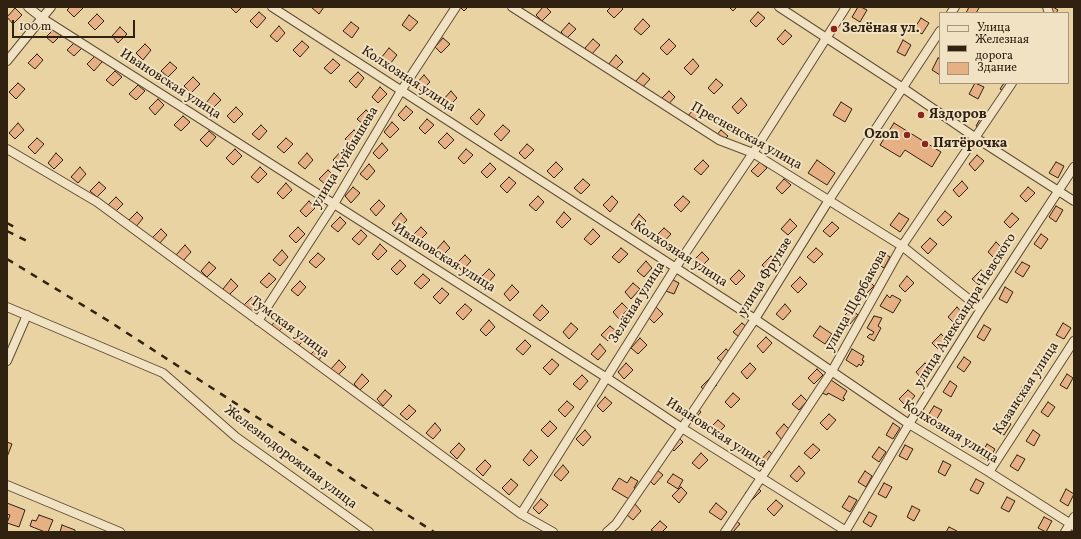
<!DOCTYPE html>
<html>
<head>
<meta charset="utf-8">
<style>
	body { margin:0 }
	#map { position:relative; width:1081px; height:539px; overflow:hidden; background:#ead3a2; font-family:Vollkorn,serif }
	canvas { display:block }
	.frame { position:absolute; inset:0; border:8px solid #312111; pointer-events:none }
	.legend { position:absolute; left:939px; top:12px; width:130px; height:72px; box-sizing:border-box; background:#f1e2c3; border:1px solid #a4957c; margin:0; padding:5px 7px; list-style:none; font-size:12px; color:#312111 }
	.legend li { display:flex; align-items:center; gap:8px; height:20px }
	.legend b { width:20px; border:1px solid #a4957c }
	.scale { position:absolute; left:12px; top:20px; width:123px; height:18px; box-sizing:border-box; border:2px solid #312111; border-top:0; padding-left:5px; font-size:12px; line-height:14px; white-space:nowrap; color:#312111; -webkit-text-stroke:3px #f1e2c3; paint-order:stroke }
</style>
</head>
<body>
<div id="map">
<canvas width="1081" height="539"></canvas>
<div class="frame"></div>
<ul class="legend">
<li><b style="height:5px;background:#f1e2c3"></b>Улица</li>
<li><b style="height:5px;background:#312111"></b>Железная дорога</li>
<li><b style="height:11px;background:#e6b084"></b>Здание</li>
</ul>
<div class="scale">100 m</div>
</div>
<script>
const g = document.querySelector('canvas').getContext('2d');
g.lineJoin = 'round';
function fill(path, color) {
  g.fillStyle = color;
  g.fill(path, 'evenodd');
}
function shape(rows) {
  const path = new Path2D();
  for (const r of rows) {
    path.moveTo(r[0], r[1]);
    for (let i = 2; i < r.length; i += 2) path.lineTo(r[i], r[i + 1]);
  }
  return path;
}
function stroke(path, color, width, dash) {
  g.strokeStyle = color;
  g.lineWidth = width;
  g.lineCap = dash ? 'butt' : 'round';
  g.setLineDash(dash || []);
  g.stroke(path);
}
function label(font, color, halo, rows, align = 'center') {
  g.font = font + ' Vollkorn,serif';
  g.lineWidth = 4;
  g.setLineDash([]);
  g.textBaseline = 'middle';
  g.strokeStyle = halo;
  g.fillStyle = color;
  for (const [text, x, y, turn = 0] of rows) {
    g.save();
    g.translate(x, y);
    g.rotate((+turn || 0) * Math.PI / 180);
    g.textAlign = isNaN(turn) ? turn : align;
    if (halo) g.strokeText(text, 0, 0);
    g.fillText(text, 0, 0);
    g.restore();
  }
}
const building = shape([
	[70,7,82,7,83,8,74,17,67,10,70,7],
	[230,7,242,7,236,13,230,7],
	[311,7,324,7,319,14,311,7],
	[460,7,468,7,464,11,460,7],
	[543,7,546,7,551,12,542,21,536,15,543,7],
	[611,7,621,7,623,9,614,18,607,11,611,7],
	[729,7,737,7,733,11,729,7],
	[858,7,861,7,867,10,860,22,852,17,858,7],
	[969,7,979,7,979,8,976,13,966,13,969,7],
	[1051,7,1053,7,1058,10,1056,13,1047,13,1051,7],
	[15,8,22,15,13,24,7,17,15,8],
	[259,12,266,18,257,28,250,21,259,12],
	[758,12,765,18,756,27,750,21,758,12],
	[97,14,104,21,95,30,88,23,97,14],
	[409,15,418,22,410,31,402,25,409,15],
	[921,18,929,23,922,34,914,29,921,18],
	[643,19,650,26,641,35,634,29,643,19],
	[351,22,359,28,352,38,343,31,351,22],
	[569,23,576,29,567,38,561,32,569,23],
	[279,26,285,33,277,42,270,36,279,26],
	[120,27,127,34,118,43,112,36,120,27],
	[55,28,62,34,53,43,46,37,55,28],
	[785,30,792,36,783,45,777,39,785,30],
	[443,38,450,44,441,53,435,47,443,38],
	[593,39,600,45,591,55,585,48,593,39],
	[669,39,676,46,667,55,660,48,669,39],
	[903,40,911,45,905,56,897,52,903,40],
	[76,41,83,47,74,56,67,50,76,41],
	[302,41,309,47,300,57,293,50,302,41],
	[145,44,151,50,143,60,136,53,145,44],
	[389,48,397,55,390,64,381,58,389,48],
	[37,54,43,60,35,69,28,63,37,54],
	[96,55,102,62,94,71,87,64,96,55],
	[616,55,623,62,614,71,608,65,616,55],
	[938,58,940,59,940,75,932,70,938,58],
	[333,59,340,65,331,74,324,68,333,59],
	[693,59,699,66,691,75,684,68,693,59],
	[170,62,177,68,168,77,161,71,170,62],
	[115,71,122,77,113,86,106,80,115,71],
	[358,72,364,78,356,88,349,81,358,72],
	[643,73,650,79,641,89,635,82,643,73],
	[424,75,430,82,421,91,415,85,424,75],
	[193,77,200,84,191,93,184,86,193,77],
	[716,79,723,85,714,94,708,88,716,79],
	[18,83,25,89,16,99,9,92,18,83],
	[975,83,984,87,978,99,969,94,975,83],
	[1004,83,1014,83,1008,93,1000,89,1004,83],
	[138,85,145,91,136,100,129,94,138,85],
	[380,87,387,94,378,103,372,97,380,87],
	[451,91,457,98,448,107,442,101,451,91],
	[669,91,675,97,666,107,660,100,669,91],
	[214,93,221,100,212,109,206,103,214,93],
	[741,98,747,105,738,114,732,107,741,98],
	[158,99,164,105,155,115,149,108,158,99],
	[841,102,852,109,845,122,833,115,841,102],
	[406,106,413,112,404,121,398,115,406,106],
	[236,107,243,114,234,123,227,116,236,107],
	[479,109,485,115,477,125,470,118,479,109],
	[694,109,701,115,692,124,686,118,694,109],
	[366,110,373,116,364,125,357,119,366,110],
	[983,114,991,119,984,131,976,126,983,114],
	[183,116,190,122,181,131,174,125,183,116],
	[427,119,434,125,425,134,419,128,427,119],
	[392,122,399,129,390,138,384,132,392,122],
	[18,123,24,130,15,139,9,133,18,123],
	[894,123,941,152,932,167,905,150,900,157,880,145,894,123],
	[261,125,267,131,259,140,252,134,261,125],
	[503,125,510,131,501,141,494,134,503,125],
	[354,130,361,136,352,145,345,139,354,130],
	[721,130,728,136,719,145,713,139,721,130],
	[209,131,216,137,207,147,200,140,209,131],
	[447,133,454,140,445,149,438,142,447,133],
	[37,138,44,144,35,154,28,147,37,138],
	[286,138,293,144,284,153,277,147,286,138],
	[382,143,388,150,379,159,373,153,382,143],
	[527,144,534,150,525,159,519,153,527,144],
	[235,149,242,156,233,165,226,158,235,149],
	[466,149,473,155,464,164,458,158,466,149],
	[341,151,348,157,339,166,333,160,341,151],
	[56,153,63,160,54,169,48,163,56,153],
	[307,153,313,160,305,169,298,163,307,153],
	[977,155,984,161,975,171,969,164,977,155],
	[703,160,709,166,701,175,694,169,703,160],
	[817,160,835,173,827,185,808,173,817,160],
	[556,162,563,169,554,178,547,171,556,162],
	[760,162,767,168,758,177,751,171,760,162],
	[1056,162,1064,166,1058,178,1049,173,1056,162],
	[490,163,496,169,487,178,481,172,490,163],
	[369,164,375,171,367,180,360,174,369,164],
	[80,167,86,174,78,183,71,177,80,167],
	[260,167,267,174,258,183,251,177,260,167],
	[328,170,334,176,326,185,319,179,328,170],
	[509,177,516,183,507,193,500,186,509,177],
	[583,179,590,185,581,194,574,188,583,179],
	[784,179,791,185,782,194,776,188,784,179],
	[962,181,968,188,959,197,953,190,962,181],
	[99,182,106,188,97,197,90,191,99,182],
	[286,183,292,190,283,199,277,193,286,183],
	[353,187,360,193,351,203,345,196,353,187],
	[1028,187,1035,193,1026,202,1020,196,1028,187],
	[538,196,544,202,536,211,529,205,538,196],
	[612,196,618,202,610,212,603,205,612,196],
	[683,196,690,202,681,212,674,205,683,196],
	[116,197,123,204,114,213,107,206,116,197],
	[379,200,385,206,376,216,370,209,379,200],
	[309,201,315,208,306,217,300,211,309,201],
	[1056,206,1063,210,1056,222,1049,217,1056,206],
	[945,211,952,217,943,226,937,220,945,211],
	[137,212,143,218,135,228,128,221,137,212],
	[564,212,571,219,562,228,556,222,564,212],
	[401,213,407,220,398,229,392,223,401,213],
	[899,213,909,219,900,232,890,225,899,213],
	[1012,213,1019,219,1010,228,1004,222,1012,213],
	[639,214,646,221,637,230,631,224,639,214],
	[340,217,346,223,338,232,331,226,340,217],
	[790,219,797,226,788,235,781,229,790,219],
	[832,222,839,228,830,237,823,231,832,222],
	[298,227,305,234,296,243,289,236,298,227],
	[421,227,427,233,418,242,412,236,421,227],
	[664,228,671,234,662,244,655,237,664,228],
	[161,229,167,235,159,244,152,238,161,229],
	[593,229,600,236,591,245,584,239,593,229],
	[361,230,367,236,359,245,352,239,361,230],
	[1041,234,1048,239,1041,249,1034,244,1041,234],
	[930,238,937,244,928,254,921,247,930,238],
	[444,241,450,248,441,257,435,251,444,241],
	[996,242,1003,249,994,258,988,252,996,242],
	[380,244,387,251,378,260,372,254,380,244],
	[185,245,191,252,183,261,176,255,185,245],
	[621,248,628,254,619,263,612,257,621,248],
	[816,248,823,254,814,263,807,257,816,248],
	[282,250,288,257,280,266,273,260,282,250],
	[702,252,709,259,700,268,693,261,702,252],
	[881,252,890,257,884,268,876,263,881,252],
	[318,253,325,259,316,268,309,262,318,253],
	[465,255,471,261,462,271,456,264,465,255],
	[771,256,777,262,768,271,762,265,771,256],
	[400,260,406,266,397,275,391,269,400,260],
	[646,261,652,268,644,277,637,271,646,261],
	[209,262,216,268,207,277,201,271,209,262],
	[1022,262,1030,266,1023,277,1015,272,1022,262],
	[489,269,495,275,487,284,480,278,489,269],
	[739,270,745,276,736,285,730,279,739,270],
	[981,270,988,276,979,285,972,279,981,270],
	[269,273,276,279,267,288,260,282,269,273],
	[423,274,430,280,421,289,414,283,423,274],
	[907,276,914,283,905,292,899,286,907,276],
	[800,277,807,284,798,293,791,286,800,277],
	[669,278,679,283,674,294,663,290,669,278],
	[231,279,238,286,229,295,223,289,231,279],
	[867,279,874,286,865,295,858,289,867,279],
	[300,281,306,287,298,296,291,290,300,281],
	[633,283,640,289,631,299,625,292,633,283],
	[512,285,519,292,510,301,504,294,512,285],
	[1005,287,1013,292,1007,303,999,299,1005,287],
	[442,288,449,294,440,304,433,297,442,288],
	[887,295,890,298,892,295,901,300,893,313,880,306,887,295],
	[253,296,259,302,251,312,244,305,253,296],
	[622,303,628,309,619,319,613,312,622,303],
	[465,304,472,310,463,320,456,313,465,304],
	[785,304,791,311,783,320,776,314,785,304],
	[542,305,549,312,540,321,533,315,542,305],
	[656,307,663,314,654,323,647,316,656,307],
	[957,307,963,314,954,323,948,317,957,307],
	[851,309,858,315,849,325,842,318,851,309],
	[874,316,882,318,878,326,881,328,874,341,867,337,870,334,872,335,874,332,867,328,874,316],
	[279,317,286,324,277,333,270,327,279,317],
	[489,320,495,327,486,336,480,330,489,320],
	[571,323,578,329,569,339,563,332,571,323],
	[742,323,749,329,740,338,733,332,742,323],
	[1063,323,1071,328,1064,339,1056,335,1063,323],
	[984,325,991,329,984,341,977,337,984,325],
	[610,326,617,332,608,341,601,335,610,326],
	[820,326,832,334,825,344,813,336,820,326],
	[300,330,307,337,298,346,291,340,300,330],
	[941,334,947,340,938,349,932,343,941,334],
	[766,337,772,343,763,353,757,346,766,337],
	[640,338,647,345,638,354,631,348,640,338],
	[525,340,531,346,523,355,516,349,525,340],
	[600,344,606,351,598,360,591,354,600,344],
	[320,345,326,351,318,361,311,354,320,345],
	[726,349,733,355,724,364,717,358,726,349],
	[852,349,864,356,862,360,864,361,861,366,859,364,857,367,846,360,852,349],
	[964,357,971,362,964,372,957,367,964,357],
	[1042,357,1048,361,1042,372,1035,368,1042,357],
	[552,359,559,365,550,375,543,368,552,359],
	[339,360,346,367,337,376,330,370,339,360],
	[626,363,633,370,624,379,618,372,626,363],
	[750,363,756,369,747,379,741,372,750,363],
	[925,363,931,369,922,379,916,372,925,363],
	[817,369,823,375,814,384,808,378,817,369],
	[362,374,369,381,360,390,354,384,362,374],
	[1067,374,1073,378,1067,389,1060,385,1067,374],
	[582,375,588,381,580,390,573,384,582,375],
	[710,378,717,385,708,394,701,387,710,378],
	[831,380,847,391,843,398,845,399,843,401,828,393,827,395,822,393,831,380],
	[950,381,957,386,951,397,943,392,950,381],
	[1022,387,1030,392,1023,403,1015,398,1022,387],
	[385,390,392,396,383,406,377,399,385,390],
	[908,390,915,396,906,406,899,399,908,390],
	[733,393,740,399,731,408,725,402,733,393],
	[801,395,807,401,799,410,792,404,801,395],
	[605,397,612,403,603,412,597,406,605,397],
	[567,401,574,407,565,417,558,410,567,401],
	[1048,402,1055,407,1048,417,1041,412,1048,402],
	[409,405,416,411,407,420,400,414,409,405],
	[695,405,701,412,693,421,686,415,695,405],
	[934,406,942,410,935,422,927,417,934,406],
	[829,414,836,420,827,430,820,423,829,414],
	[718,420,725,426,716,435,709,429,718,420],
	[1003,420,1011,424,1004,435,996,431,1003,420],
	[550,421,557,428,548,437,541,430,550,421],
	[435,423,441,430,433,439,426,433,435,423],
	[893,423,900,428,893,439,886,435,893,423],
	[784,424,791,431,782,440,776,433,784,424],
	[585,430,591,437,583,446,576,439,585,430],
	[1033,430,1040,435,1034,446,1026,441,1033,430],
	[676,435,683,442,674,451,668,444,676,435],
	[7,442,12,444,7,457,7,442],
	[459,443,465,449,457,459,450,452,459,443],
	[813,444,820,450,811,459,804,453,813,444],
	[987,444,995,449,988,461,980,456,987,444],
	[905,445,913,449,907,460,899,456,905,445],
	[879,447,886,452,879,462,872,457,879,447],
	[531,450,538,457,529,466,523,460,531,450],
	[769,451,776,458,767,467,760,461,769,451],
	[701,453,708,460,699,469,692,463,701,453],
	[1017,455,1025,459,1018,471,1010,466,1017,455],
	[485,460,491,466,483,476,476,469,485,460],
	[943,461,951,465,945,476,938,472,943,461],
	[563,465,569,472,561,481,554,475,563,465],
	[799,466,805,473,797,482,790,476,799,466],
	[656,469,663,475,654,485,647,478,656,469],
	[865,471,872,476,866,487,858,482,865,471],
	[673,474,683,480,678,489,667,482,673,474],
	[631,477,638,481,634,488,636,489,629,499,612,489,619,478,627,483,631,477],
	[511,479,518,485,509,495,502,488,511,479],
	[976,479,984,483,978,494,970,490,976,479],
	[884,483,892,487,886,498,878,494,884,483],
	[754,484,761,491,752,500,745,493,754,484],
	[681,487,687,493,679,503,672,496,681,487],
	[1066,489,1074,494,1068,506,1060,501,1066,489],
	[849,496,857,500,850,512,842,507,849,496],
	[1007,497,1015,501,1009,512,1001,508,1007,497],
	[541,499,548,505,539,514,533,508,541,499],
	[776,500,783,506,774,516,767,509,776,500],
	[7,503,25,510,19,527,7,523,10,515,7,514,7,503],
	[716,503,727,512,721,520,709,512,716,503],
	[635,504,641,511,633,520,626,514,635,504],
	[912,506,920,510,914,521,907,517,912,506],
	[869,512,877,516,871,527,863,522,869,512],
	[39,515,53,520,48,532,45,532,30,526,32,520,36,521,39,515],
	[1044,517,1052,521,1046,532,1038,528,1044,517],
	[733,518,740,524,733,532,730,532,725,527,733,518],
	[660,521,667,527,662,532,654,532,651,530,660,521],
	[62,525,75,530,75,532,60,532,62,525],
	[949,527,957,531,956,532,946,532,949,527]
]);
fill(building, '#e6b084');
stroke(building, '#312111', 1);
const minor = shape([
	[28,7,42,18,607,378,682,428,846,531],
	[272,7,755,319,909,424,989,472,1074,526],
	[512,7,719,140,753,153,902,246,981,309],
	[779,7,903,88,976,138,1074,201],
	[1047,7,1049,13],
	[951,13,955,7],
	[7,61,51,7],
	[7,149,97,202,521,514,553,532],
	[7,307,163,373,236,437,369,532],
	[258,321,334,204,401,91,456,7],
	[7,361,27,315],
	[989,472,1074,341],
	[7,485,120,532],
	[521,514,676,267,753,153,846,7],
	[607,532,616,524,682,428,755,319,829,200,940,31],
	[725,532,832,371,902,246,1012,83],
	[845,532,909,424,981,309,1074,167],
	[1065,532,1074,517]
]);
stroke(minor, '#5f4e35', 10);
stroke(minor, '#f1e2c3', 8);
stroke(shape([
	[7,223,18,229],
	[7,231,27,241],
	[7,259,107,320,434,532]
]), '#312111', 2.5, [7, 7]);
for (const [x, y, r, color] of [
	[834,29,4,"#8f2418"],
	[921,115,4,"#8f2418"],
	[907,135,4,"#8f2418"],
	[925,144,4,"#8f2418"]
]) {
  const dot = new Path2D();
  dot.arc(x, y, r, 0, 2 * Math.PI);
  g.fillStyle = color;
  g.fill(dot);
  stroke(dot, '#f1e2c3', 1.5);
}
label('bold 14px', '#312111', '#f1e2c3', [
	["Зелёная ул.",842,29],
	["Яздоров",929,115],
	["Ozon",899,135,"right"],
	["Пятёрочка",933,144]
], 'left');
label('14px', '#312111', '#f1e2c3', [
	["Колхозная улица",408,80,33],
	["Ивановская улица",170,85,33],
	["Пресненская улица",746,137,29],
	["улица Куйбышева",346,158,-59],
	["Колхозная улица",680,255,33],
	["Ивановская улица",444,259,32],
	["улица Фрунзе",766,277,-58],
	["улица Щербакова",857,301,-61],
	["Зелёная улица",638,303,-58],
	["улица Александра Невского",966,311,-58],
	["Тумская улица",289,328,36],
	["Казанская улица",1027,389,-57],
	["Колхозная улица",950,433,31],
	["Ивановская улица",716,434,33],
	["Железнодорожная улица",290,458,37]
]);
</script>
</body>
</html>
